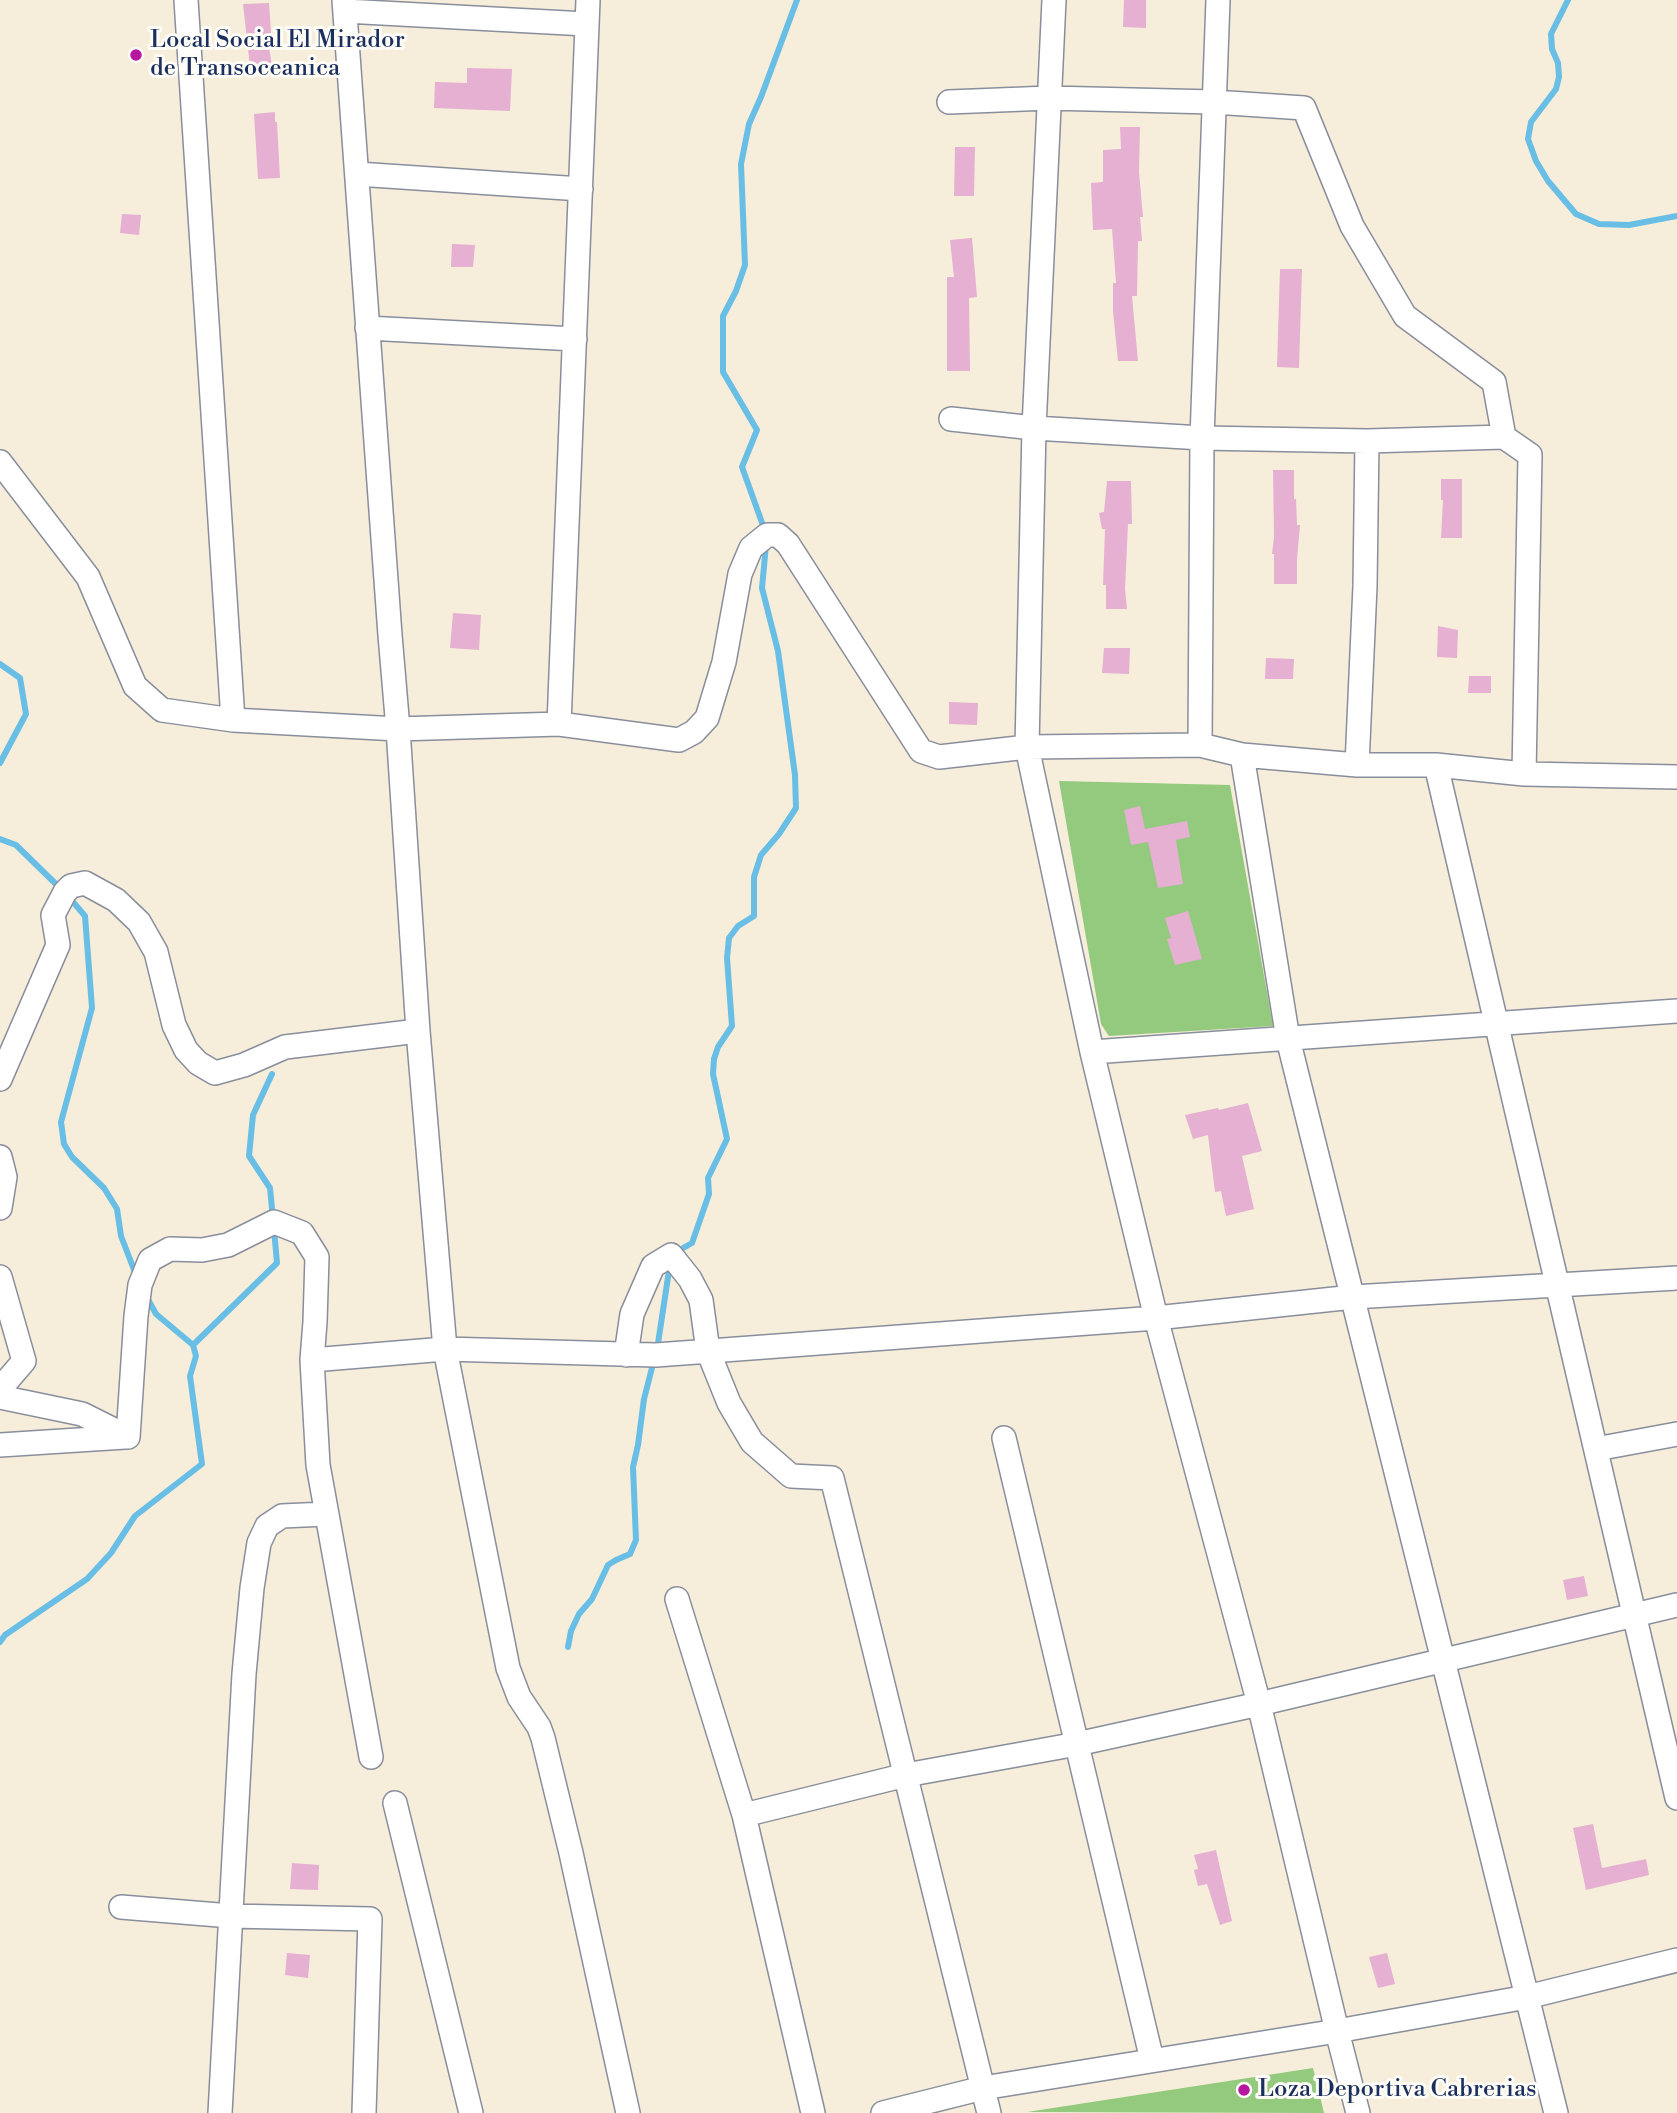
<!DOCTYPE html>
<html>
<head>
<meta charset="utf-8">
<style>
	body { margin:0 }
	canvas { display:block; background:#f6edda }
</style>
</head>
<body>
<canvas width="1677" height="2113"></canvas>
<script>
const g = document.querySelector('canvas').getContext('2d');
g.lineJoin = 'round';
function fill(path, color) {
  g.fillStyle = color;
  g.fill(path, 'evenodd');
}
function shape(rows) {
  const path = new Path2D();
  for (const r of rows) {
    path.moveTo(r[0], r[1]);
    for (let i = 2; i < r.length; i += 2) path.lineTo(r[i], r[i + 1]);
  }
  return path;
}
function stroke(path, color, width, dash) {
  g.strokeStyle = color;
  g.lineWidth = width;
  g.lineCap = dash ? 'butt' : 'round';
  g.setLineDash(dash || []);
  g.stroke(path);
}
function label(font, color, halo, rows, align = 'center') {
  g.font = font + ' "Libre Bodoni",serif';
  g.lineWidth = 6;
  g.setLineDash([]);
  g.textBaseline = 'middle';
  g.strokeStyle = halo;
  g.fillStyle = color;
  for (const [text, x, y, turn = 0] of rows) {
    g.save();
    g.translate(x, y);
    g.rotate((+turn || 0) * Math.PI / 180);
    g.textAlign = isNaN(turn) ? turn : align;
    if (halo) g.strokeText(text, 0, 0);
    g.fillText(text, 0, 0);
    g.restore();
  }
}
fill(shape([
	[1059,781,1230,785,1273,1026,1109,1036,1101,1024],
	[1313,2068,1324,2113,1027,2112]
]), '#93ca7d');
stroke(shape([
	[1568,0,1551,34,1552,49,1558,63,1559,77,1556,89,1531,122,1528,139,1536,161,1548,181,1576,214,1599,224,1629,225,1677,216],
	[765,531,742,467,757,430,723,372,723,316,736,291,745,265,741,164,749,124,761,97,797,0],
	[0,664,20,678,26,714,0,763],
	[0,839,16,845,60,888],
	[68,896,85,916,92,1008,61,1122,64,1144,72,1157,104,1188,117,1209,121,1236,136,1275],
	[272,1074,253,1115,249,1156,270,1188,273,1219],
	[676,1252,692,1243,709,1194,708,1178,727,1139,713,1074,714,1059,718,1047,732,1026,727,958,729,938,738,926,754,916,754,877,761,855,779,834,796,808,795,775,778,651,762,588,766,545],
	[193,1345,277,1263,274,1229],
	[657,1350,670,1264],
	[0,1642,5,1635,87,1579,111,1553,135,1516,202,1464,190,1376,196,1356,193,1345,156,1314,145,1294],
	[568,1647,571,1631,579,1614,592,1599,608,1565,616,1560,630,1554,636,1540,633,1467,638,1445,644,1399,654,1360]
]), '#68bee5', 6);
fill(shape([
	[1124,0,1146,0,1146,28,1123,27],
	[269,3,272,47,269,47,273,72,251,75,243,4],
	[467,68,512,69,510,111,434,108,435,82,467,83],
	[275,112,275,122,277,122,280,178,258,179,254,114],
	[1120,127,1140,127,1139,172,1143,217,1140,217,1142,241,1138,241,1137,296,1132,296,1138,361,1118,361,1113,311,1113,283,1116,283,1112,229,1093,230,1091,183,1103,182,1103,150,1121,149],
	[955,147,975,147,974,196,954,196],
	[122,214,141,215,139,235,120,233],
	[972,238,977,297,969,298,970,371,947,371,947,277,954,277,950,240],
	[452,244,475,245,473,267,451,267],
	[1280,269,1302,269,1299,368,1277,367],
	[1273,470,1294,470,1294,499,1296,499,1297,525,1300,525,1297,559,1297,584,1274,584,1274,554,1272,554,1274,537],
	[1441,479,1462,479,1462,538,1441,538,1443,500,1441,500],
	[1107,481,1131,481,1132,524,1128,524,1125,589,1127,609,1106,609,1106,585,1103,585,1105,529,1102,529,1099,513,1104,512],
	[453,613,481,615,479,650,450,648],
	[1438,626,1458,630,1457,658,1437,657],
	[1104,648,1130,648,1129,674,1102,673],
	[1266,658,1294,659,1293,679,1265,679],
	[1469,676,1491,676,1491,693,1468,693],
	[949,702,978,703,977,725,949,724],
	[1140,806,1145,829,1187,821,1190,837,1176,840,1183,884,1158,888,1148,842,1131,845,1124,810],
	[1188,911,1202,959,1175,965,1167,939,1171,938,1165,918],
	[1248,1103,1262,1151,1242,1156,1254,1209,1226,1216,1221,1191,1215,1192,1208,1135,1193,1139,1185,1115,1218,1108,1219,1110],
	[1584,1576,1588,1596,1567,1600,1563,1580],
	[1593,1824,1602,1868,1646,1859,1649,1875,1586,1890,1573,1828],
	[1216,1850,1232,1921,1220,1925,1207,1884,1198,1886,1194,1870,1198,1869,1194,1855],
	[292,1863,319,1865,318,1890,290,1889],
	[287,1953,310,1955,308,1978,285,1975],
	[1387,1953,1395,1984,1378,1988,1369,1957]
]), '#e5b0d1');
const minor = shape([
	[186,0,233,720],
	[344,0,390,635,398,729,418,1031,445,1349,508,1668,519,1697,539,1727,543,1738,571,1853,628,2113],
	[1054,0,1034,428,1027,747,1092,1052,1156,1318,1259,1704,1337,2031,1358,2113],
	[345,11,586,24],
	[949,102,1049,98,1214,102,1304,108,1352,226,1405,316,1494,382,1504,437],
	[357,174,581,189],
	[367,328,575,339],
	[951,419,1034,428,1202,438,1367,441,1504,437,1530,455,1524,774],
	[0,462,88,577,135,686,162,710,233,720,398,729,559,724,679,740,694,732,707,718,724,662,740,574,751,548,767,535,778,535,788,544,921,751,939,757,1027,747,1200,745,1242,755,1357,765,1436,765,1524,774,1677,777],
	[559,724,588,0],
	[1200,745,1202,438,1218,0],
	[1242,755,1288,1039,1556,2113],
	[1357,765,1365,586,1367,441],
	[1436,765,1677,1798],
	[1092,1052,1677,1011],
	[0,1079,58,945,53,915,65,892,71,886,85,883,116,900,139,922,156,952,174,1025,186,1050,198,1063,215,1073,244,1065,285,1047,418,1031],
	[0,1157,5,1177,0,1208],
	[0,1277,24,1361,0,1389],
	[626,1355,632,1314,653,1266,671,1255,690,1279,701,1300,708,1351,729,1403,752,1442,791,1476,832,1478,989,2113],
	[312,1360,445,1349,656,1355,1156,1318,1353,1297,1677,1278],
	[0,1397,82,1414,128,1437,136,1316,140,1285,150,1260,170,1249,202,1250,228,1245,274,1222,302,1233,317,1257,315,1322,312,1360,318,1465,371,1757],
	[1004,1438,1152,2060],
	[0,1445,125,1437],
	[1596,1449,1677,1434],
	[677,1599,744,1815,813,2113],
	[395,1803,471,2113],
	[744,1815,906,1775,1077,1744,1259,1704,1677,1605],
	[121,1907,231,1916,370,1919,364,2113],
	[220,2113,244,1674,252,1588,259,1543,267,1526,282,1516,326,1514],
	[883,2113,983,2088,1337,2031,1527,1997,1677,1960]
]);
stroke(minor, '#888e9c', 26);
stroke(minor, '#fff', 23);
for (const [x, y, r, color] of [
	[136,55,7,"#b5179e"],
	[1244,2090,7,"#b5179e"]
]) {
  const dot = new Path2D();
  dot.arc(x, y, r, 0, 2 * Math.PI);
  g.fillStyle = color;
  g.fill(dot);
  stroke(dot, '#fdfcf7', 2.5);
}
label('24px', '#1b2f5e', '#fdfcf7', [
	["Local Social El Mirador",150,41],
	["de Transoceanica",150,69],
	["Loza Deportiva Cabrerias",1258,2090]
], 'left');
</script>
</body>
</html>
